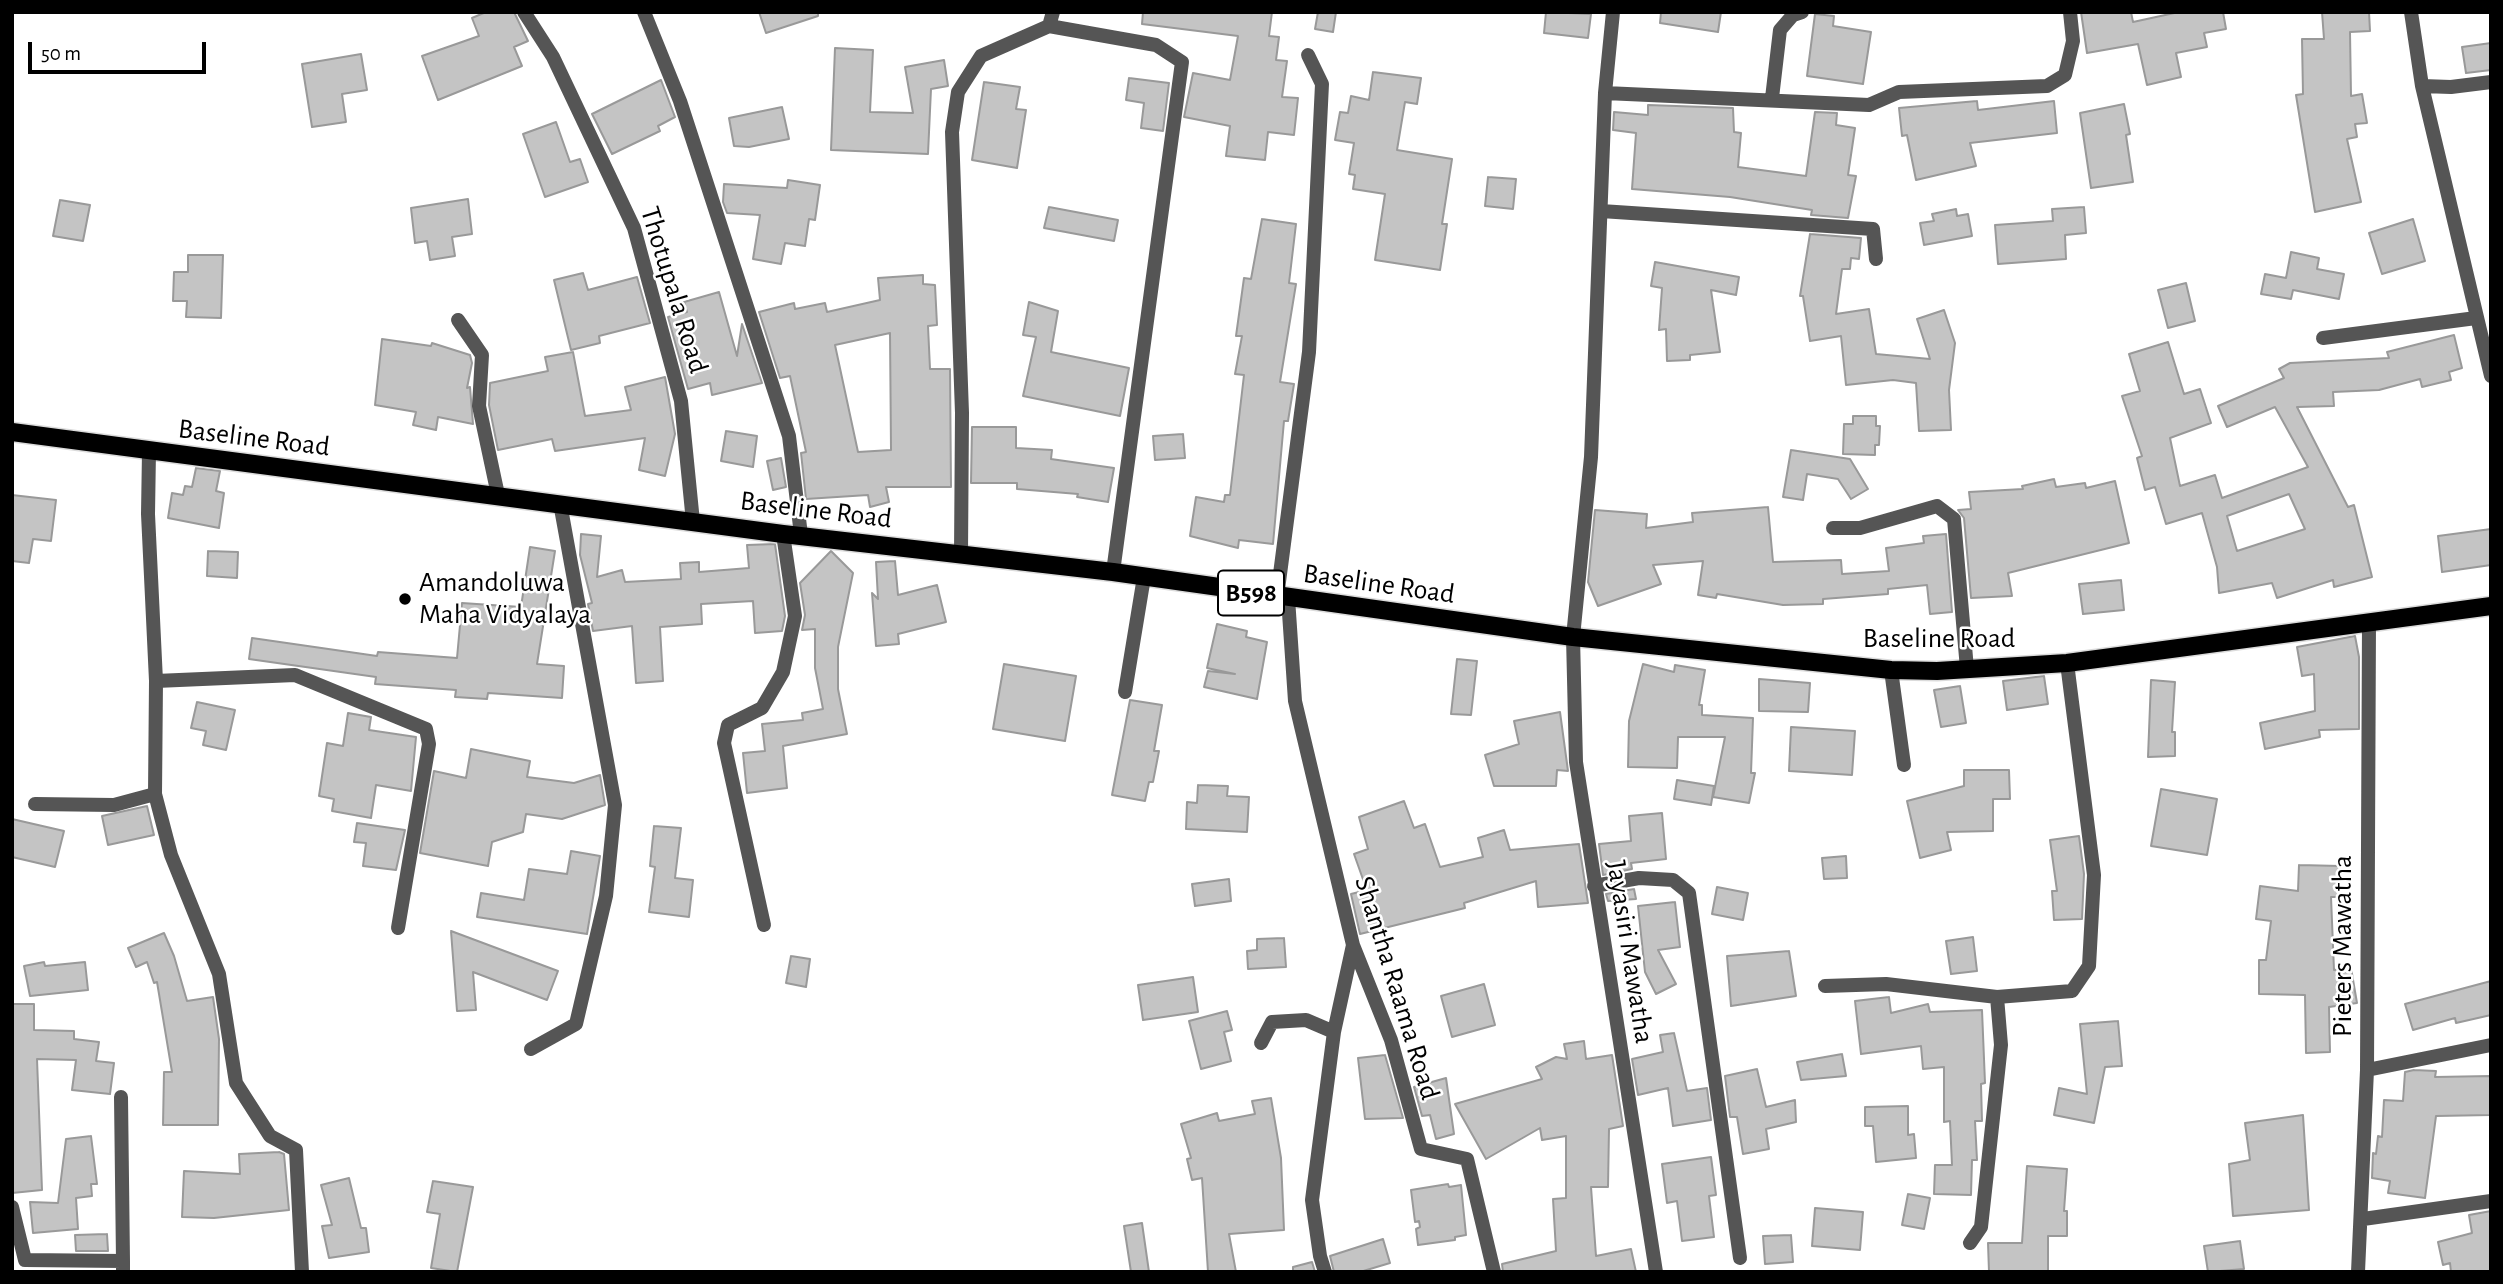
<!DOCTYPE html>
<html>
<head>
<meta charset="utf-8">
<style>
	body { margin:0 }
	#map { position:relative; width:2503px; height:1284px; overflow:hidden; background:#fff; font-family:"Alegreya Sans",sans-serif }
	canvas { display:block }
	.frame { position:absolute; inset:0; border:14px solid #000; pointer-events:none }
	.scale { position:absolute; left:28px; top:42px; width:178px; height:32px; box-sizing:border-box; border:4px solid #000; border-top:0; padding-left:9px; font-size:21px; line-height:24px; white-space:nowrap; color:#000; -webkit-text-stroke:5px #fff; paint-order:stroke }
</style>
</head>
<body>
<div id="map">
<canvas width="2503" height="1284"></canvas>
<div class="frame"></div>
<div class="scale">50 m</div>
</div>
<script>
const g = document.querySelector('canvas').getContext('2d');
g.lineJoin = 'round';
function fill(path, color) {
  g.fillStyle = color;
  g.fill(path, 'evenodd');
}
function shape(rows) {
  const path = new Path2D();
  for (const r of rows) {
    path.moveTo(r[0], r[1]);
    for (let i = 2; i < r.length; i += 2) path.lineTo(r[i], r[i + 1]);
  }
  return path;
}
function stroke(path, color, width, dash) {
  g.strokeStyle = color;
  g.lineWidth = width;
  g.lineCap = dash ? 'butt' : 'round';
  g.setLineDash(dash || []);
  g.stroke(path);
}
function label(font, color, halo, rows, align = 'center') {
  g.font = font + ' "Alegreya Sans",sans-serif';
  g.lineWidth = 5;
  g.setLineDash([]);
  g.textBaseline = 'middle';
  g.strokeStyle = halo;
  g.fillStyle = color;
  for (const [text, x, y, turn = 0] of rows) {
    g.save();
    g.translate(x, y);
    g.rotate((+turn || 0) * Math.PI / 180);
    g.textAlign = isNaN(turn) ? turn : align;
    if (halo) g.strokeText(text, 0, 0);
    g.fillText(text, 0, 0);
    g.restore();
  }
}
const building = shape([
	[486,12,514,12,528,41,514,47,522,66,438,100,422,56,479,36,472,18,486,12],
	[759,12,818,12,818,16,766,33,759,12],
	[1143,12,1272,12,1269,36,1279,37,1276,60,1287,61,1282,97,1298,98,1294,135,1268,132,1265,160,1226,156,1230,126,1184,117,1193,73,1230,80,1238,36,1142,24,1143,12],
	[1318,12,1336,12,1333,32,1315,29,1318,12],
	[1546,12,1591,14,1588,38,1544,33,1546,12],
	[1661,12,1721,12,1718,32,1660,23,1661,12],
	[2081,12,2131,12,2133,22,2179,12,2223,12,2226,29,2204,33,2207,47,2176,53,2181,77,2147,85,2138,44,2087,53,2081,12],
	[2322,12,2369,12,2370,31,2350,32,2351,96,2362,94,2367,123,2355,124,2357,137,2347,139,2361,202,2315,212,2296,95,2303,94,2302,39,2324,39,2322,12],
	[1815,14,1834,16,1833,26,1871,32,1863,84,1807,76,1815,14],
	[2491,43,2491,70,2466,73,2462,47,2491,43],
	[835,48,873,50,870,112,913,113,905,67,944,60,948,86,931,89,928,154,831,150,835,48],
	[361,54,367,90,342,94,346,122,312,127,302,64,361,54],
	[1373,72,1421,78,1417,104,1405,102,1397,150,1452,159,1442,224,1447,224,1440,270,1375,260,1385,194,1353,189,1355,175,1349,174,1354,143,1335,140,1340,112,1348,113,1351,96,1369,100,1373,72],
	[1129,78,1169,83,1163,131,1141,128,1144,103,1126,100,1129,78],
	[661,80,675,117,658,126,660,131,612,154,592,114,661,80],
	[984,82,1020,87,1016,109,1026,110,1017,168,972,160,984,82],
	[1977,101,1978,110,2054,101,2057,133,1970,143,1976,166,1916,180,1907,135,1902,136,1899,108,1977,101],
	[2124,104,2130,134,2126,135,2133,182,2091,188,2080,113,2124,104],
	[1648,105,1733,108,1734,132,1741,133,1738,167,1806,176,1815,112,1837,113,1836,125,1855,128,1848,175,1856,176,1848,218,1811,215,1812,210,1730,197,1632,189,1636,133,1613,130,1614,112,1648,115,1648,105],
	[782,107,789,139,749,147,734,146,729,118,782,107],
	[556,122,570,162,580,159,588,182,545,197,523,134,556,122],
	[1488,177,1516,179,1513,209,1485,206,1488,177],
	[788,180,820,185,815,220,809,219,805,246,785,243,781,264,753,259,760,215,727,213,723,202,724,184,787,188,788,180],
	[468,199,472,234,452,237,455,256,430,260,427,241,415,243,411,208,468,199],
	[60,200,90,205,83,241,53,236,60,200],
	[1049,207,1118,220,1114,241,1044,228,1049,207],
	[2084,207,2086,233,2065,235,2066,259,1998,264,1995,225,2053,221,2052,209,2084,207],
	[1956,209,1957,216,1968,214,1972,236,1924,245,1920,223,1934,221,1932,214,1956,209],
	[1262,219,1296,224,1289,283,1296,284,1280,382,1294,384,1288,421,1284,421,1273,544,1239,540,1238,548,1190,536,1196,497,1224,502,1225,495,1230,495,1244,375,1235,374,1242,336,1236,336,1244,278,1251,279,1262,219],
	[2413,219,2425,261,2382,274,2369,233,2413,219],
	[1810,234,1861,238,1859,259,1851,258,1850,269,1842,269,1836,314,1869,309,1876,354,1930,359,1917,319,1944,310,1955,343,1949,390,1951,430,1919,431,1916,383,1893,380,1846,385,1841,336,1810,341,1803,296,1800,296,1810,234],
	[2291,252,2319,258,2317,269,2344,274,2339,299,2293,290,2291,299,2261,294,2265,274,2286,278,2291,252],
	[188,255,223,255,221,318,186,317,187,301,173,301,174,272,188,272,188,255],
	[1655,262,1739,277,1736,295,1711,290,1720,352,1690,355,1690,360,1667,361,1666,329,1659,330,1662,288,1651,286,1655,262],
	[583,273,588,290,637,277,650,323,599,336,600,343,571,350,554,280,583,273],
	[923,275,923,284,935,285,937,325,928,326,930,369,950,369,951,487,886,487,889,502,870,507,868,495,806,499,801,453,806,452,790,376,780,378,759,312,794,303,795,309,825,303,827,312,880,300,878,278,923,275],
	[890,333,891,450,858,452,835,345,890,333],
	[2186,283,2195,321,2168,328,2158,290,2186,283],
	[719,292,737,356,742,324,762,383,712,395,710,383,688,389,668,317,687,312,684,302,719,292],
	[1029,302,1058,311,1051,352,1129,368,1120,416,1023,396,1036,337,1023,335,1029,302],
	[2454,335,2462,368,2449,372,2451,380,2422,387,2420,379,2379,390,2333,392,2334,406,2297,407,2348,507,2354,505,2372,577,2334,587,2333,580,2277,598,2272,583,2219,593,2217,567,2202,513,2166,524,2155,487,2145,490,2137,458,2142,456,2122,396,2140,391,2129,354,2168,342,2184,394,2200,389,2211,423,2170,438,2180,486,2215,475,2222,498,2308,467,2275,407,2227,427,2218,406,2284,378,2279,369,2290,363,2389,358,2387,352,2454,335],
	[2289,494,2305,529,2237,551,2227,516,2289,494],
	[382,339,431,346,432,343,470,355,472,363,467,388,470,387,473,424,438,417,436,430,413,425,416,412,375,405,382,339],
	[573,352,585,416,631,410,625,387,665,377,675,434,665,476,639,470,645,438,555,451,552,439,498,450,489,405,490,383,548,371,545,357,573,352],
	[1853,416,1876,416,1876,426,1880,426,1879,445,1875,445,1875,455,1843,454,1844,424,1853,424,1853,416],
	[972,427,1016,427,1016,448,1052,450,1051,459,1114,468,1108,502,1077,497,1078,494,1017,489,1017,483,971,483,972,427],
	[726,431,757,436,753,467,721,461,726,431],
	[1183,434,1185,458,1155,460,1153,436,1183,434],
	[1791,450,1850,459,1868,489,1851,499,1838,479,1807,474,1803,500,1783,497,1791,450],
	[781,458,786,487,773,490,767,461,781,458],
	[196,468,220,471,216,491,224,493,219,528,168,518,172,493,183,495,185,486,192,487,196,468],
	[2054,479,2056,487,2085,483,2086,488,2115,481,2129,543,2008,573,2012,596,1971,598,1964,518,1958,510,1971,509,1969,492,2023,489,2022,486,2054,479],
	[12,495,56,500,51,541,33,539,29,563,12,561,12,495],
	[1768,507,1773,562,1841,560,1842,574,1889,571,1886,548,1924,543,1923,536,1946,534,1952,612,1930,614,1927,585,1888,589,1888,594,1823,599,1823,604,1783,605,1717,594,1716,598,1698,595,1703,561,1653,565,1661,584,1598,606,1588,582,1595,510,1647,514,1646,528,1693,522,1692,513,1768,507],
	[2491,529,2491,565,2442,572,2438,536,2491,529],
	[581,534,601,536,597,577,622,570,625,582,681,579,680,563,699,562,699,572,749,568,747,545,775,544,785,616,782,631,755,633,753,601,701,604,702,624,660,627,663,681,636,683,632,626,593,631,588,604,592,603,580,555,581,534],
	[530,547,555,551,537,664,564,666,562,698,488,693,487,699,455,697,456,690,375,684,376,677,249,659,252,638,377,656,378,652,457,658,462,603,521,607,530,547],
	[208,551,238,552,237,578,207,576,208,551],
	[831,551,853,573,838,647,838,689,847,734,783,746,787,788,747,793,743,753,765,751,762,724,803,720,802,713,823,709,815,668,815,629,802,630,805,615,800,583,831,551],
	[895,561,898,595,937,585,946,622,898,634,899,644,876,646,872,593,878,599,876,562,895,561],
	[2121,580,2124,610,2083,614,2079,584,2121,580],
	[1217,624,1247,631,1246,637,1267,642,1257,699,1204,687,1208,671,1235,674,1207,668,1217,624],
	[2355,636,2359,657,2359,729,2319,730,2320,737,2265,749,2260,723,2315,711,2314,674,2302,676,2297,647,2355,636],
	[1457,659,1477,661,1471,715,1451,714,1457,659],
	[1004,664,1076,676,1065,741,993,729,1004,664],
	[1643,664,1674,672,1675,665,1705,670,1699,705,1702,705,1702,715,1753,718,1751,773,1755,773,1749,803,1713,797,1725,737,1678,737,1677,768,1628,767,1629,721,1643,664],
	[2044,676,2048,704,2007,710,2003,681,2044,676],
	[1759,679,1810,683,1808,712,1759,711,1759,679],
	[2151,680,2175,682,2172,732,2175,732,2175,756,2148,757,2151,680],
	[1960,686,1966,723,1941,727,1934,690,1960,686],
	[1130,700,1162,705,1154,751,1159,751,1153,782,1149,782,1145,801,1112,795,1130,700],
	[197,702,235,710,226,750,203,745,206,731,191,728,197,702],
	[1560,712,1568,771,1557,770,1556,786,1494,786,1485,755,1519,744,1514,721,1560,712],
	[348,713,371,717,369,730,416,737,411,791,376,785,371,818,332,811,334,799,319,796,327,743,343,746,348,713],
	[1791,727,1855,731,1852,775,1789,771,1791,727],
	[471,749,530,761,527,777,574,783,600,775,605,805,562,819,526,814,523,832,492,842,488,866,420,853,434,771,466,778,471,749],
	[1964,770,2009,770,2010,799,1993,799,1993,831,1947,832,1951,850,1920,858,1907,801,1964,786,1964,770],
	[1677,780,1714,786,1711,805,1674,799,1677,780],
	[1198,785,1228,786,1227,796,1249,797,1247,832,1186,829,1187,802,1197,803,1198,785],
	[2161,789,2217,799,2207,855,2151,846,2161,789],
	[1404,801,1414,828,1425,824,1440,867,1483,857,1478,838,1504,830,1510,850,1579,844,1588,903,1538,907,1536,881,1464,903,1465,908,1360,934,1351,894,1359,892,1358,887,1365,885,1354,854,1368,849,1359,817,1404,801],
	[147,806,154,835,108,845,102,816,147,806],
	[1662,813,1666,859,1631,863,1632,869,1603,875,1599,844,1631,841,1629,816,1662,813],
	[12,819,64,831,55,867,12,857,12,819],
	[357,823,405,830,396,870,363,866,366,843,354,842,357,823],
	[654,826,681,828,675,878,693,880,689,917,649,912,655,867,650,866,654,826],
	[2079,836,2084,874,2082,919,2054,920,2052,891,2057,891,2050,840,2079,836],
	[571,851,600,856,587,934,477,917,481,893,524,900,529,869,567,874,571,851],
	[1846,856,1847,878,1824,879,1822,858,1846,856],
	[2299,865,2340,866,2340,897,2331,897,2334,970,2351,968,2357,1003,2329,1007,2330,1052,2306,1053,2305,995,2259,994,2259,960,2266,960,2271,921,2256,919,2260,886,2298,891,2299,865],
	[1229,879,1231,901,1195,906,1192,884,1229,879],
	[1717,887,1748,893,1743,920,1712,914,1717,887],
	[1634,889,1636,899,1608,901,1606,894,1634,889],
	[1675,902,1680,947,1658,950,1676,984,1656,994,1645,972,1638,906,1675,902],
	[451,931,558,971,547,1000,473,972,476,1010,457,1011,451,931],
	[164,933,174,956,187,1001,213,997,219,1039,218,1125,163,1125,164,1072,172,1072,157,982,154,983,147,962,136,967,128,948,164,933],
	[1973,937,1977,971,1951,974,1946,941,1973,937],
	[1284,938,1286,967,1248,969,1247,951,1257,950,1257,939,1284,938],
	[1789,951,1796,996,1731,1006,1727,956,1789,951],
	[791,956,810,959,806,987,786,983,791,956],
	[44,962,45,966,85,962,88,990,30,996,24,966,44,962],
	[1193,977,1198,1012,1143,1020,1138,985,1193,977],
	[2491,981,2491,1015,2456,1023,2455,1018,2413,1030,2405,1004,2491,981],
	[1484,984,1495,1025,1452,1037,1441,996,1484,984],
	[1889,997,1891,1013,1928,1004,1930,1012,1982,1010,1985,1083,1981,1084,1982,1121,1975,1121,1977,1160,1972,1160,1971,1195,1934,1194,1935,1165,1952,1165,1950,1121,1944,1122,1944,1067,1923,1069,1921,1046,1861,1054,1855,1001,1889,997],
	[12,1004,34,1004,34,1030,74,1031,74,1039,99,1042,96,1061,114,1063,110,1094,72,1090,76,1060,37,1059,42,1190,12,1193,12,1004],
	[1227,1011,1232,1030,1224,1032,1231,1061,1201,1069,1189,1021,1227,1011],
	[2118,1021,2122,1066,2105,1067,2094,1123,2054,1115,2059,1088,2087,1094,2080,1024,2118,1021],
	[1674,1033,1687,1091,1707,1088,1711,1120,1673,1126,1668,1088,1638,1095,1632,1059,1663,1052,1660,1035,1674,1033],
	[1584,1041,1586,1059,1612,1055,1623,1126,1609,1129,1608,1187,1591,1187,1596,1256,1631,1249,1636,1272,1503,1272,1502,1264,1556,1251,1553,1199,1566,1198,1566,1136,1542,1140,1540,1128,1486,1159,1455,1104,1542,1079,1536,1067,1556,1057,1567,1059,1564,1044,1584,1041],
	[1842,1054,1846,1076,1801,1080,1797,1062,1842,1054],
	[1385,1055,1403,1118,1365,1119,1358,1058,1385,1055],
	[1757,1069,1766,1107,1795,1100,1796,1122,1766,1129,1769,1149,1743,1154,1737,1117,1730,1117,1725,1076,1757,1069],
	[2414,1070,2436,1071,2435,1077,2491,1076,2491,1115,2436,1116,2425,1198,2388,1193,2390,1181,2372,1178,2373,1153,2376,1154,2378,1136,2382,1137,2384,1100,2403,1101,2405,1072,2414,1070],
	[1446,1078,1454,1134,1436,1139,1430,1115,1422,1116,1414,1087,1446,1078],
	[1271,1098,1281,1158,1284,1230,1229,1234,1236,1272,1208,1272,1202,1178,1192,1180,1187,1159,1191,1158,1181,1124,1217,1113,1219,1121,1255,1114,1252,1101,1271,1098],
	[1908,1106,1908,1135,1914,1134,1916,1158,1876,1162,1873,1126,1865,1126,1865,1107,1908,1106],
	[2303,1115,2309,1210,2233,1216,2229,1164,2250,1160,2245,1123,2303,1115],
	[91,1136,97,1184,91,1184,92,1196,76,1198,78,1229,33,1233,30,1202,58,1203,66,1139,91,1136],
	[279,1152,284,1154,289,1210,214,1218,182,1217,184,1171,240,1174,239,1154,279,1152],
	[1711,1157,1716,1195,1709,1196,1714,1237,1682,1241,1677,1201,1667,1203,1662,1164,1711,1157],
	[2027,1166,2067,1169,2064,1211,2067,1211,2067,1236,2048,1236,2048,1271,1989,1272,1988,1243,2022,1243,2027,1166],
	[349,1178,361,1228,366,1228,369,1252,329,1258,322,1226,332,1225,321,1185,349,1178],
	[433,1181,473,1187,457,1272,431,1268,440,1214,427,1212,433,1181],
	[1448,1184,1449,1187,1461,1185,1466,1235,1455,1237,1455,1240,1418,1245,1416,1229,1420,1227,1419,1221,1415,1222,1411,1190,1448,1184],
	[1908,1194,1930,1198,1924,1229,1902,1225,1908,1194],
	[1815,1208,1863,1212,1860,1250,1812,1246,1815,1208],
	[2491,1211,2491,1272,2451,1272,2450,1263,2443,1265,2438,1242,2472,1233,2469,1215,2491,1211],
	[1142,1223,1149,1272,1131,1272,1124,1226,1142,1223],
	[107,1234,108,1251,76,1251,75,1235,107,1234],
	[1791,1235,1793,1262,1765,1264,1763,1236,1791,1235],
	[1383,1239,1390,1263,1360,1272,1334,1272,1330,1256,1383,1239],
	[2240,1241,2244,1269,2208,1272,2204,1246,2240,1241],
	[1312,1262,1315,1272,1293,1272,1293,1267,1312,1262]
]);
fill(building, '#c4c4c4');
stroke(building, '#999', 2);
const primary = shape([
	[12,432,783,534,1113,572,1573,637,1891,670,1937,671,2067,663,2491,606]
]);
stroke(primary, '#dbdbdb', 21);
stroke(shape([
	[524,12,553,57,634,228,681,401,693,522],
	[644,12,680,101,789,436,801,535],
	[1613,12,1605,93,1591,457,1573,637,1576,762,1656,1272],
	[2411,12,2422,86,2491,376],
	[1049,26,1156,45,1182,62,1113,572],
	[2422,86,2451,87,2491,82],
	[1605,93,1869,105,1899,92,2047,86,2065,75,2073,41,2070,12],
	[1772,98,1780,30,1793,15,1802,12],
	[1601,211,1873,229,1876,259],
	[458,320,482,355,479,406,498,495],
	[2323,338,2476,318],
	[149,451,148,514,156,681,155,794,171,855,219,974,236,1083,270,1136,296,1150,302,1272],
	[1833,528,1860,528,1937,506,1954,519,1967,669],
	[961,554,962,413,952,132,958,92,981,56,1049,26,1053,12],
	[1277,597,1309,352,1322,84,1308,55],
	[1288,598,1295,701,1353,945,1391,1040,1421,1149,1467,1159,1494,1272],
	[1891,670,1904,765],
	[156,681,295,675,426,729,429,744,398,928],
	[1125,692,1144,577],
	[35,804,114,805,155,794],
	[1594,886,1639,878,1673,880,1689,893,1740,1258],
	[764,925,724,743,728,725,762,708,783,672,795,616,783,534],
	[1825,986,1886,984,1997,997,2072,991,2089,966,2094,875,2067,663],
	[1261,1043,1272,1022,1306,1020,1334,1032],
	[531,1049,576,1024,606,896,615,805,560,503],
	[2367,1070,2491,1045],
	[121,1097,123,1261],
	[12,1207,25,1260,123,1261,123,1272],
	[2363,1219,2491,1201],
	[1970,1243,1981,1227,2001,1045,1997,997],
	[1325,1272,1320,1256,1312,1200,1334,1032,1353,945],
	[2358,1272,2367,1070,2369,621]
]), '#555', 14);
stroke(primary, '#000', 18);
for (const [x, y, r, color] of [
	[405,599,7,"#000"]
]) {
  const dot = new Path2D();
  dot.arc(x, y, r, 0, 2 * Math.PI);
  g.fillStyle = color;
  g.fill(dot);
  stroke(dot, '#fff', 2.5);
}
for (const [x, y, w] of [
	[1251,593,66]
]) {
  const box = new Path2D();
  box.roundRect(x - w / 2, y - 22.5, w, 45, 5);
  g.fillStyle = '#fff';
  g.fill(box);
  stroke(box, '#000', 2);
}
label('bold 26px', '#000', null, [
	["B598",1251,593]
]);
label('28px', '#000', '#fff', [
	["Thotupala Road",674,290,73],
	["Baseline Road",254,438,7],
	["Baseline Road",816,510,7],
	["Baseline Road",1379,584,8],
	["Baseline Road",1939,639],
	["Pieters Mawatha",2343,946,-90],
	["Jayasiri Mawatha",1630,952,81],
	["Shantha Raama Road",1397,988,73]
]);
label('28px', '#000', '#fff', [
	["Amandoluwa",419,583],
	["Maha Vidyalaya",419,615]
], 'left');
</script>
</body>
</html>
